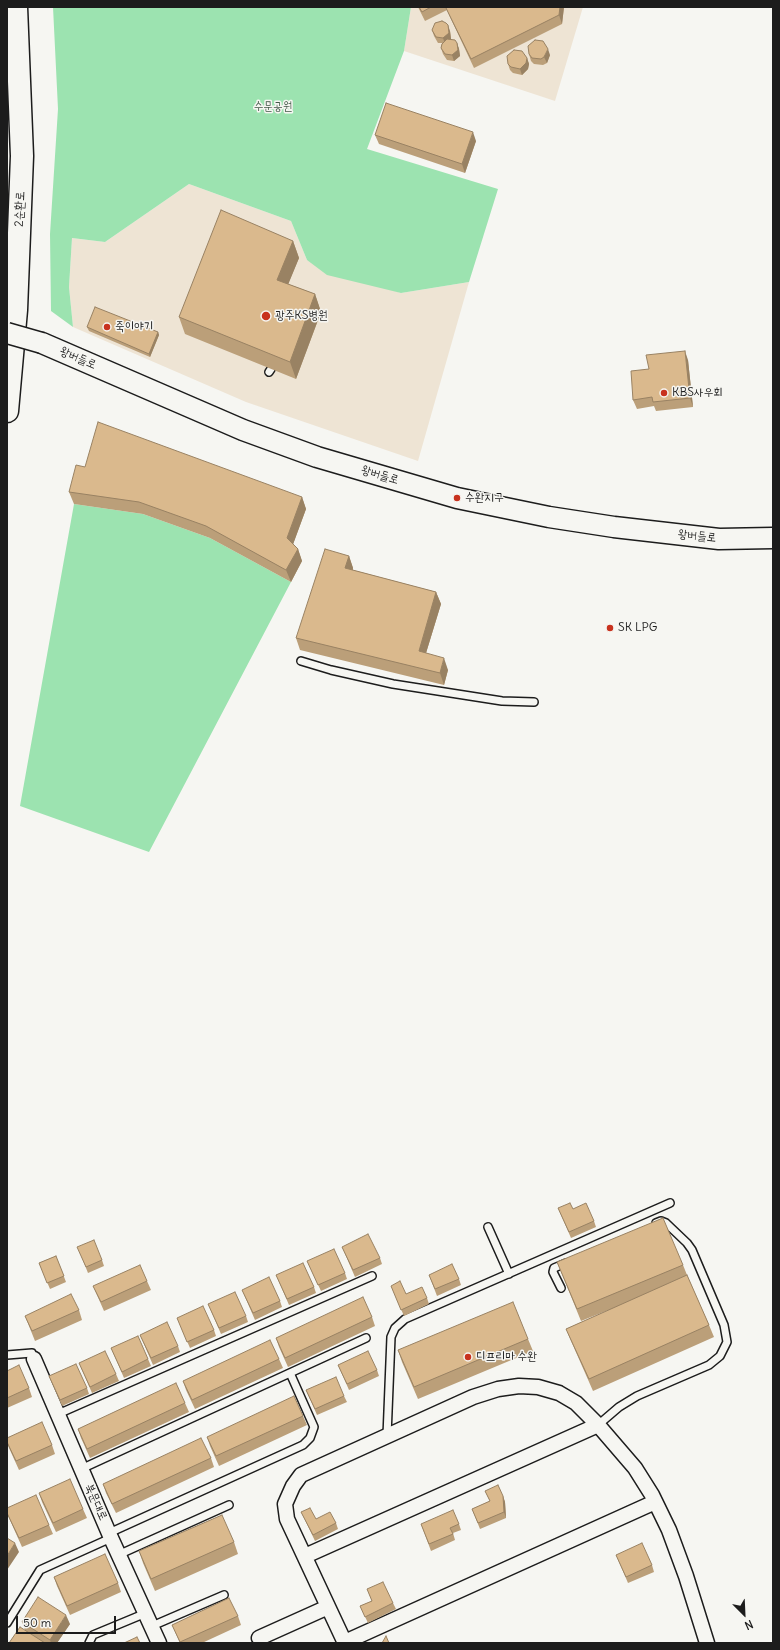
<!DOCTYPE html>
<html>
<head>
<meta charset="utf-8">
<style>
	body { margin:0 }
	#map { position:relative; width:780px; height:1650px; overflow:hidden; background:#f6f6f2; font-family:Delius,sans-serif }
	canvas { display:block }
	.frame { position:absolute; inset:0; border:8px solid #1c1c1c; pointer-events:none }
	.north { position:absolute; left:724px; top:1594px; width:40px; height:40px; -webkit-text-stroke:3px #f6f6f2; paint-order:stroke; rotate:156deg; font-size:11px; font-weight:700; line-height:16px; text-align:center; color:#1c1c1c }
	.north::after { content:''; display:block; margin:auto; width:14px; height:18px; background:#1c1c1c; clip-path:polygon(50% 0,100% 100%,50% 72%,0 100%) }
	.scale { position:absolute; left:16px; top:1616px; width:100px; height:18px; box-sizing:border-box; border:2px solid #1c1c1c; border-top:0; padding-left:5px; font-size:12px; line-height:14px; white-space:nowrap; color:#1c1c1c; -webkit-text-stroke:3px #f6f6f2; paint-order:stroke }
</style>
</head>
<body>
<div id="map">
<canvas width="780" height="1650"></canvas>
<div class="frame"></div>
<div class="north">N</div>
<div class="scale">50 m</div>
</div>
<script>
const g = document.querySelector('canvas').getContext('2d');
g.lineJoin = 'round';
function fill(path, color) {
  g.fillStyle = color;
  g.fill(path, 'evenodd');
}
function shape(rows) {
  const path = new Path2D();
  for (const r of rows) {
    path.moveTo(r[0], r[1]);
    for (let i = 2; i < r.length; i += 2) path.lineTo(r[i], r[i + 1]);
  }
  return path;
}
function stroke(path, color, width, dash) {
  g.strokeStyle = color;
  g.lineWidth = width;
  g.lineCap = dash ? 'butt' : 'round';
  g.setLineDash(dash || []);
  g.stroke(path);
}
function label(font, color, halo, rows, align = 'center') {
  g.font = font + ' Delius,"Poor Story",sans-serif';
  g.lineWidth = 3;
  g.setLineDash([]);
  g.textBaseline = 'middle';
  g.strokeStyle = halo;
  g.fillStyle = color;
  for (const [text, x, y, turn = 0] of rows) {
    g.save();
    g.translate(x, y);
    g.rotate((+turn || 0) * Math.PI / 180);
    g.textAlign = isNaN(turn) ? turn : align;
    if (halo) g.strokeText(text, 0, 0);
    g.fillText(text, 0, 0);
    g.restore();
  }
}
fill(shape([
	[411,7,583,7,555,101,404,51],
	[189,184,291,221,307,260,401,293,469,282,418,461,246,402,73,327,69,287,72,238,105,242]
]), '#eee4d4');
fill(shape([
	[53,7,411,7,404,51,367,149,498,189,469,282,401,293,327,275,307,260,291,221,189,184,105,242,72,238,69,287,73,327,51,311,50,234,58,109],
	[74,504,143,514,210,538,291,582,149,852,20,806]
]), '#9ce3b0');
const lane = shape([
	[269,372,271,369],
	[301,661,331,670,393,684,502,701,534,702],
	[488,1227,509,1274],
	[561,1288,553,1272,554,1268,566,1263],
	[7,1355,32,1353,34,1359],
	[58,1414,372,1276],
	[598,1425,619,1407,637,1396,709,1365,720,1356,727,1342,724,1325,692,1250,687,1243,666,1223,661,1221,656,1223],
	[387,1436,391,1337,395,1328,405,1319,670,1203],
	[81,1469,366,1338],
	[109,1533,303,1445,310,1438,314,1427,290,1373],
	[118,1555,229,1505],
	[7,1623,40,1570,111,1538],
	[152,1626,224,1595],
	[89,1643,93,1635,146,1613]
]);
const street = shape([
	[34,1359,111,1538,159,1643],
	[305,1556,598,1425],
	[259,1638,328,1607],
	[345,1642,655,1502],
	[345,1643,287,1519,285,1504,293,1486,301,1475,473,1397,498,1389,519,1386,538,1387,559,1393,576,1403,598,1425,635,1468,652,1495,669,1530,686,1576,707,1643]
]);
const secondary = shape([
	[42,343,243,430,317,457,457,498,549,517,614,527,719,539,773,538]
]);
const highway = shape([
	[7,411,16,310,22,156,16,7]
]);
stroke(lane, '#1c1c1c', 10);
stroke(street, '#1c1c1c', 17);
stroke(secondary, '#1c1c1c', 23);
stroke(highway, '#1c1c1c', 25);
stroke(lane, '#f6f6f2', 7);
stroke(street, '#f6f6f2', 14);
stroke(secondary, '#f6f6f2', 20);
stroke(highway, '#f6f6f2', 22);
const secondaryBridge = shape([
	[7,333,42,343]
]);
stroke(secondaryBridge, '#1c1c1c', 23, []);
stroke(secondaryBridge, '#f6f6f2', 20);
fill(shape([
	[418,7,564,7,562,24,474,68,450,17,447,10,425,21],
	[432,30,450,31,451,39,450,39,457,43,459,49,460,56,454,61,447,60,443,54,441,48,442,43,438,43,434,36],
	[529,54,550,55,547,63,543,65,534,64,531,61],
	[527,58,529,64,528,69,522,75,513,73,510,70,508,64],
	[375,135,476,141,465,173,379,144],
	[293,241,299,258,288,284,315,294,321,312,296,379,185,334,179,317],
	[87,327,158,332,159,335,150,357,89,331],
	[688,360,693,407,656,411,654,406,637,409,633,400,649,369],
	[85,467,302,497,306,509,293,544,298,549,302,561,291,582,210,538,143,514,74,504,69,492],
	[349,556,353,568,353,570,436,592,441,604,426,653,448,670,444,685,300,650,296,638],
	[558,1208,573,1209,594,1221,596,1227,571,1238],
	[342,1247,380,1258,382,1264,355,1277],
	[80,1253,102,1260,104,1266,88,1273],
	[56,1256,66,1282,50,1289,39,1263],
	[307,1261,345,1273,347,1279,321,1291],
	[557,1262,683,1265,687,1275,709,1325,714,1337,593,1391,571,1341,566,1329,611,1309,581,1321],
	[276,1275,314,1287,316,1293,289,1305],
	[429,1275,459,1279,461,1285,437,1296],
	[147,1281,151,1290,104,1311,93,1286],
	[391,1286,406,1294,427,1298,429,1304,404,1316],
	[242,1290,280,1301,282,1307,255,1320],
	[208,1304,246,1316,248,1322,221,1334],
	[79,1310,82,1320,35,1341,25,1316],
	[372,1317,375,1326,288,1367,279,1347,276,1338],
	[177,1318,214,1330,216,1336,190,1348],
	[140,1335,178,1346,180,1352,153,1365],
	[528,1339,533,1351,418,1399,402,1362,398,1350],
	[111,1348,148,1359,151,1366,124,1378],
	[279,1359,283,1368,195,1409,186,1390,183,1381],
	[79,1363,116,1374,119,1381,92,1393],
	[338,1365,377,1370,379,1376,349,1390],
	[7,1371,29,1388,32,1397,7,1408],
	[49,1376,87,1388,89,1394,62,1406],
	[306,1390,344,1396,347,1402,317,1415],
	[185,1403,189,1412,90,1458,81,1438,78,1429],
	[303,1416,307,1425,219,1466,210,1446,207,1437],
	[7,1438,52,1445,55,1454,19,1470,9,1448,7,1443],
	[211,1458,214,1467,116,1513,106,1493,103,1484],
	[485,1491,503,1496,505,1502,506,1518,480,1529,472,1509,490,1501],
	[39,1493,83,1509,87,1518,56,1532,42,1502],
	[301,1512,316,1519,336,1523,338,1529,315,1541,304,1518],
	[7,1513,49,1525,53,1534,22,1547,9,1518],
	[421,1524,459,1524,461,1530,453,1533,455,1540,431,1551],
	[234,1542,238,1554,155,1591,143,1563,139,1551],
	[616,1555,652,1565,654,1572,628,1583],
	[54,1577,118,1583,121,1592,70,1615,57,1586],
	[367,1589,393,1603,396,1609,368,1623,360,1606,372,1601],
	[238,1616,241,1625,202,1643,180,1643,172,1625],
	[22,1622,70,1624,57,1643,9,1643,25,1630]
]), '#bb9f79');
fill(shape([
	[560,7,564,7,562,24,559,15],
	[448,25,450,31,451,39,445,44,443,38],
	[457,43,459,49,460,56,454,61,452,55],
	[548,49,550,55,547,63,544,57],
	[527,58,529,64,528,69,522,75,520,69],
	[473,132,476,141,465,173,462,164],
	[293,241,299,258,283,297,277,280],
	[315,294,321,312,296,379,290,362],
	[158,332,159,335,150,357,149,354],
	[685,351,688,360,693,407,690,398],
	[302,497,306,509,291,550,287,538],
	[298,549,302,561,291,582,286,570],
	[349,556,353,568,350,580,345,568],
	[436,592,441,604,423,663,419,651],
	[444,658,448,670,444,685,440,673],
	[503,1496,505,1502,506,1518,504,1512],
	[15,1543,19,1552,7,1570,7,1556],
	[66,1615,70,1624,57,1643,51,1643,50,1640]
]), '#998263');
const building = shape([
	[419,7,431,7,422,12,419,7],
	[448,7,560,7,559,15,471,59,446,8,448,7],
	[442,21,446,23,448,25,449,33,443,38,436,37,432,30,435,23,442,21],
	[447,39,455,40,457,43,458,50,452,55,445,54,441,48,442,44,447,39],
	[535,40,543,41,548,49,544,57,541,59,532,58,529,54,528,46,535,40],
	[514,50,522,51,527,58,526,63,520,69,511,67,508,64,507,56,514,50],
	[386,103,473,132,462,164,375,135,386,103],
	[221,210,293,241,277,280,315,294,290,362,179,317,221,210],
	[95,307,158,332,149,354,87,327,95,307],
	[685,351,690,398,653,402,652,397,633,400,631,371,649,369,646,355,685,351],
	[98,422,302,497,287,538,298,549,286,570,206,526,139,502,69,492,76,465,85,467,98,422],
	[325,549,349,556,345,568,436,592,419,651,444,658,440,673,296,638,325,549],
	[570,1203,573,1209,586,1203,594,1221,569,1232,558,1208,570,1203],
	[663,1218,683,1265,577,1309,557,1262,663,1218],
	[368,1234,380,1258,353,1270,342,1247,368,1234],
	[94,1240,102,1260,86,1267,77,1247,94,1240],
	[334,1249,345,1273,318,1285,307,1261,334,1249],
	[56,1256,64,1276,47,1283,39,1263,56,1256],
	[303,1263,314,1287,287,1299,276,1275,303,1263],
	[452,1264,459,1279,435,1289,429,1275,452,1264],
	[140,1265,147,1281,101,1302,93,1286,140,1265],
	[687,1275,709,1325,589,1379,566,1329,687,1275],
	[269,1277,280,1301,253,1313,242,1290,269,1277],
	[400,1281,406,1294,422,1287,427,1298,401,1310,391,1286,400,1281],
	[235,1292,246,1316,219,1328,208,1304,235,1292],
	[71,1294,79,1310,32,1331,25,1316,71,1294],
	[363,1297,372,1317,285,1358,276,1338,363,1297],
	[513,1302,528,1339,414,1387,398,1350,513,1302],
	[203,1306,214,1330,187,1342,177,1318,203,1306],
	[167,1322,178,1346,151,1358,140,1335,167,1322],
	[138,1336,148,1359,122,1372,111,1348,138,1336],
	[270,1340,279,1359,192,1400,183,1381,270,1340],
	[105,1351,116,1374,90,1387,79,1363,105,1351],
	[368,1351,377,1370,347,1384,338,1365,368,1351],
	[76,1364,87,1388,60,1400,49,1376,76,1364],
	[19,1365,29,1388,7,1398,7,1371,19,1365],
	[336,1377,344,1396,315,1409,306,1390,336,1377],
	[176,1383,185,1403,87,1449,78,1429,176,1383],
	[294,1396,303,1416,216,1456,207,1437,294,1396],
	[42,1422,52,1445,16,1461,7,1442,7,1438,42,1422],
	[201,1438,211,1458,112,1504,103,1484,201,1438],
	[70,1479,83,1509,53,1523,39,1493,70,1479],
	[498,1485,503,1496,504,1512,478,1523,472,1509,490,1501,485,1491,498,1485],
	[36,1495,49,1525,19,1538,7,1513,7,1508,36,1495],
	[310,1508,316,1519,330,1512,336,1523,313,1535,301,1512,310,1508],
	[453,1510,459,1524,450,1528,453,1534,429,1544,421,1524,453,1510],
	[222,1515,234,1542,151,1579,139,1551,222,1515],
	[7,1538,15,1543,7,1556,7,1538],
	[642,1543,652,1565,626,1577,616,1555,642,1543],
	[105,1554,118,1583,67,1606,54,1577,105,1554],
	[383,1582,393,1603,365,1617,360,1606,372,1601,367,1589,383,1582],
	[38,1597,66,1615,50,1640,22,1622,38,1597],
	[229,1598,238,1616,180,1642,172,1625,229,1598],
	[20,1627,45,1643,9,1643,20,1627],
	[386,1636,389,1643,382,1643,386,1636],
	[137,1637,140,1643,124,1643,137,1637]
]);
fill(building, '#dab98d');
stroke(building, '#998263', 1);
for (const [x, y, r, color] of [
	[266,316,5,"#c8321e"],
	[107,327,4,"#c8321e"],
	[664,393,4,"#c8321e"],
	[457,498,4,"#c8321e"],
	[610,628,4,"#c8321e"],
	[468,1357,4,"#c8321e"]
]) {
  const dot = new Path2D();
  dot.arc(x, y, r, 0, 2 * Math.PI);
  g.fillStyle = color;
  g.fill(dot);
  stroke(dot, '#f6f6f2', 1.5);
}
label('12px', '#425848', '#f6f6f2', [
	["수문공원",273,107]
]);
label('12px', '#1c1c1c', '#f6f6f2', [
	["2순환로",20,209,-88],
	["왕버들로",78,358,23],
	["왕버들로",380,475,17],
	["왕버들로",697,536,6],
	["북문대로",96,1502,66]
]);
label('12px', '#1c1c1c', '#f6f6f2', [
	["광주KS병원",275,316],
	["죽이야기",115,327],
	["KBS사우회",672,393],
	["수완지구",465,498],
	["SK LPG",618,628],
	["디프리마 수완",476,1357]
], 'left');
</script>
</body>
</html>
